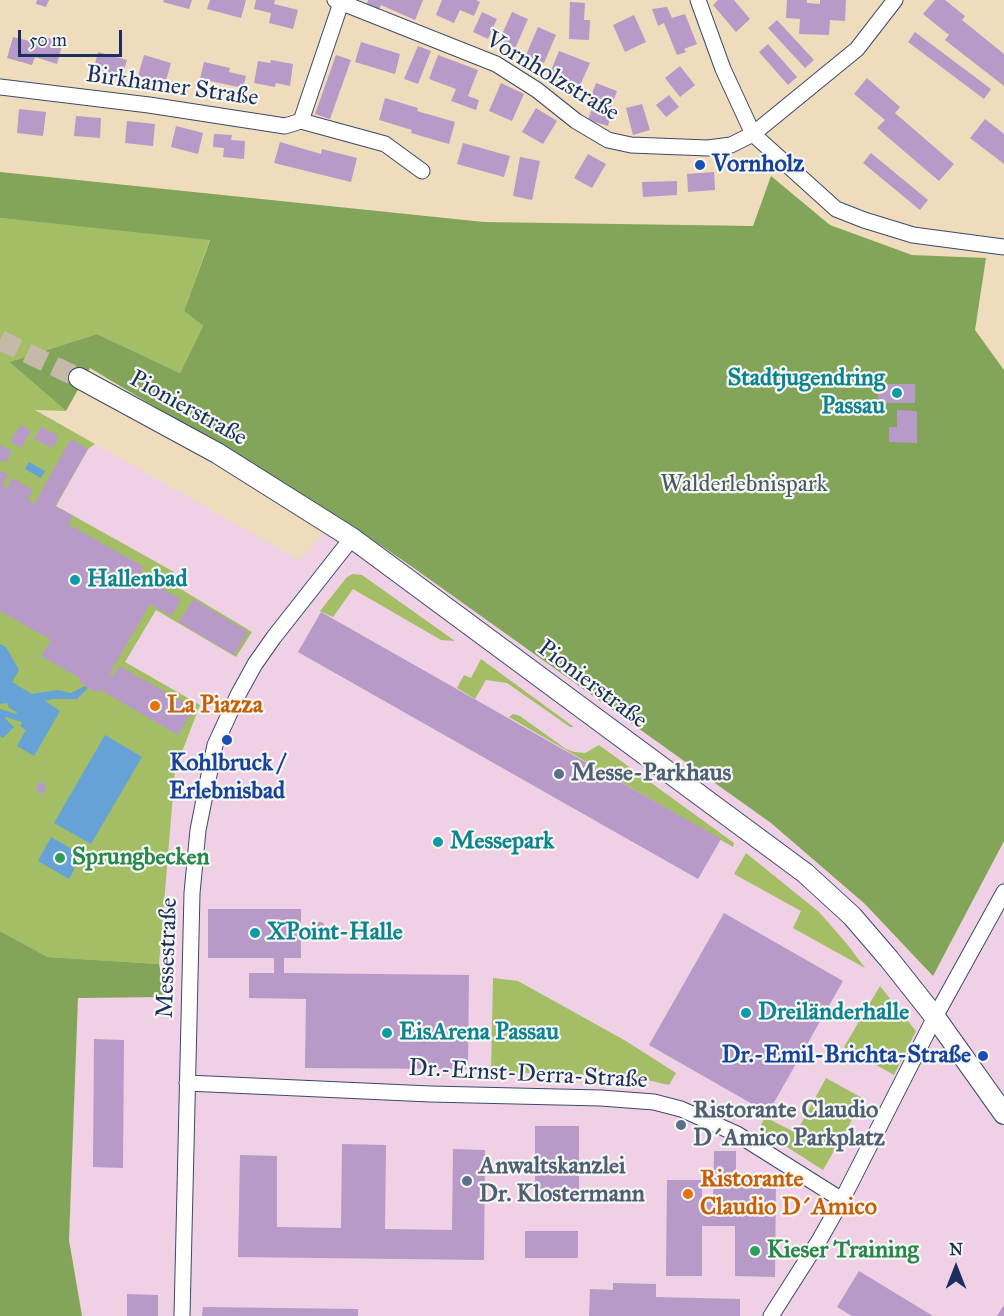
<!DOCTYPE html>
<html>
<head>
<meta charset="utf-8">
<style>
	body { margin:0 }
	#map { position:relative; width:1004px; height:1316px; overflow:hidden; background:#efdcbc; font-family:"IM FELL Great Primer",serif }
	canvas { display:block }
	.north { position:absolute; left:926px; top:1238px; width:60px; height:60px; -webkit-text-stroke:4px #f6f6f2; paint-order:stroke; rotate:0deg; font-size:16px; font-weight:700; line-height:24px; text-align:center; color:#1b2f5e }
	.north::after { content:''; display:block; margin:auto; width:21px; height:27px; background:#1b2f5e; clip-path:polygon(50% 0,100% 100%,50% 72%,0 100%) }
	.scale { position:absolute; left:18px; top:30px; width:104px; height:27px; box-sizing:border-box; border:3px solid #1b2f5e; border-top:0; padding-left:8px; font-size:18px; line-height:21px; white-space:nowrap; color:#1b2f5e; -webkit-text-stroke:4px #f6f6f2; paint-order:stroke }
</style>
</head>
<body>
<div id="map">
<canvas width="1004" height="1316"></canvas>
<div class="north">N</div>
<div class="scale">50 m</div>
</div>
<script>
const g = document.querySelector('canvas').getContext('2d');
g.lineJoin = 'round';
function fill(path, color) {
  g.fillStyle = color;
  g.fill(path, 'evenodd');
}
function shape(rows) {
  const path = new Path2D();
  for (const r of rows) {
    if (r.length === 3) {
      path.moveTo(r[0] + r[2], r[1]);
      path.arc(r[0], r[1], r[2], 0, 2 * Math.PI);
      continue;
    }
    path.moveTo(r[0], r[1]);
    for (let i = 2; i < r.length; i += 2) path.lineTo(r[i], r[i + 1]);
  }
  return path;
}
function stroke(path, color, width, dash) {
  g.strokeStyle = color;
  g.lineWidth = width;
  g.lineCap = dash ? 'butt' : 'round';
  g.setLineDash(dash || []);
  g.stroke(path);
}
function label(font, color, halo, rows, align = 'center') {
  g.font = font + ' "IM FELL Great Primer",serif';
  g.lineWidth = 4.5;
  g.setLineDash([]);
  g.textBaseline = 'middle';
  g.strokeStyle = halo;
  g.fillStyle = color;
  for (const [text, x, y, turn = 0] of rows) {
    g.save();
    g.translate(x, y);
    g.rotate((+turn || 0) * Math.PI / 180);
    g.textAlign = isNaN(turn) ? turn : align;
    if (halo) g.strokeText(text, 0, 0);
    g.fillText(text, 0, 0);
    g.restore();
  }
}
fill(shape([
	[34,409,299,560,339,517,411,566,771,823,865,904,932,976,1004,841,1004,1316,82,1316,69,1240,78,997,166,997,159,964,0,931,0,423]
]), '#efd0e5');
fill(shape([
	[0,218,210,239,184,311,203,326,180,373,97,334,9,362,66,411,35,410,95,444,88,449,56,506,174,572,169,582,252,632,236,657,156,610,125,662,200,705,175,770,159,964,46,957,0,931],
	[353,574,362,575,455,641,441,640,353,589,333,617,320,611,347,577],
	[481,659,574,727,570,727,507,683,486,680,475,699,457,688,464,675,471,678],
	[513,714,520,716,566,749,574,752,585,753,599,745,734,843,733,847,509,717],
	[746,853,819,912,847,944,865,968,793,928,801,911,734,874],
	[493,978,518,981,626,1041,676,1073,669,1085,638,1078,602,1075,491,1072],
	[880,986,916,1031,894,1075,844,1047],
	[826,1078,864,1099,823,1170,759,1129,765,1117,796,1133]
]), '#a3be65');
fill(shape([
	[0,172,484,222,753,226,771,176,830,225,912,255,986,258,975,330,1004,370,1004,841,933,976,865,904,771,823,411,566,339,517,90,368,66,411,9,362,97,334,180,373,203,326,184,311,210,240,0,218],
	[0,931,47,957,159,964,166,997,78,998,69,1240,82,1316,0,1316]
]), '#82a55a');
fill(shape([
	[29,462,45,471,41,478,25,469],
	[0,644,6,647,19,670,12,682,32,694,57,690,71,693,85,686,88,688,77,699,53,699,45,701,60,711,34,756,17,746,26,730,20,726,22,722,6,717,5,718,14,727,3,738,0,736,0,709,16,714,17,712,9,708,7,703,0,704],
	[105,735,142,757,91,844,54,823],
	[51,837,82,855,69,879,38,861]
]), '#66a2d6');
fill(shape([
	[37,0,49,0,46,7,36,4],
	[164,0,192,0,189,9,163,2],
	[210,0,246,0,241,18,207,9],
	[256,0,275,0,274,4,298,10,293,29,269,23,271,13,254,9],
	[368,0,423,0,415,20,381,5,379,10,367,4],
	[442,0,476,0,480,2,474,16,460,10,454,23,436,15],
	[718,0,734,0,750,19,736,32,713,5],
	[787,0,807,0,807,3,820,4,820,0,846,0,845,21,830,20,829,35,799,34,800,19,786,18],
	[935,0,945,0,965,16,962,20,1004,54,1004,86,945,40,949,35,923,14],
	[570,2,585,3,584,20,590,20,589,40,569,39],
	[667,7,672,18,685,14,697,44,684,49,686,52,677,55,664,23,658,26,652,9],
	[482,12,497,19,488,39,473,32],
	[512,12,528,19,514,51,498,43],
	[634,15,646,42,625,52,613,25],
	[777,20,814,60,805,68,768,28],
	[538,27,556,35,544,63,526,55],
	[915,32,991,89,984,99,908,42],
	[41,36,63,42,57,64,35,57,32,65,7,58,13,37,38,43],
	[361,42,400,54,395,74,355,62],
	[768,44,797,77,788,85,759,52],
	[418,46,431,51,418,84,404,79],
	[559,51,590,63,578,90,575,89,574,93,568,91,570,87,557,82,556,85,551,83,552,80,548,78],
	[98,52,127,60,121,80,93,72],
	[144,55,171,63,165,84,138,76],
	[336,55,351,60,330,119,315,114],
	[438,55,478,70,468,96,479,100,476,110,451,101,456,89,429,79],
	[271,60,293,64,290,86,276,83,275,87,254,83,258,61,270,63],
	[204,62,230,68,229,72,246,76,243,88,200,79],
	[680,66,695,85,680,97,665,78],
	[867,78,900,107,895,113,954,164,939,181,877,128,885,120,854,94],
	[501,83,524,94,512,121,489,111],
	[596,83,617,91,609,112,588,104],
	[669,95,679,107,666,117,656,105],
	[385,98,418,108,417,111,455,122,449,144,411,133,412,130,379,120],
	[642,104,650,130,633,135,626,108],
	[536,108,557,121,543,144,522,132],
	[592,108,611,114,608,126,588,120],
	[19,109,46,112,43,136,17,133],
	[76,116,101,118,100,138,74,136],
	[985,119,1004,134,1004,164,970,138],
	[127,121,155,124,153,146,125,143],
	[176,126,203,133,198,154,171,147],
	[214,134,232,135,231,140,245,141,244,159,223,157,224,148,213,147],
	[280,142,321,154,322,149,357,158,351,182,274,163],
	[463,143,510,156,504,177,457,164],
	[871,153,928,200,920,210,863,163],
	[588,154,606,164,592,188,574,178],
	[520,157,540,161,532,200,513,196],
	[714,172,715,190,688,192,687,174],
	[677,181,677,195,643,197,642,182],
	[878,384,915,384,915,403,878,403],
	[897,410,917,411,917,443,889,442,889,427,897,427],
	[21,425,31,431,21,448,10,441],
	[41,427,59,436,53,448,34,439],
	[71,439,88,449,55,506,73,516,68,524,144,567,140,574,181,600,171,616,150,604,109,674,113,676,119,666,194,708,178,735,99,689,97,693,79,682,81,679,41,656,51,640,0,611,0,470,8,475,2,486,7,488,12,478,33,490,28,500,34,504],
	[0,445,12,451,6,463,0,460],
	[193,599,248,632,234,655,179,622],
	[321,612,721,839,698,879,298,652],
	[37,783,45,783,45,793,37,793],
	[208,909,301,909,301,958,284,958,284,973,469,975,468,1069,305,1068,306,999,249,998,249,973,274,973,274,958,208,958],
	[724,913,843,981,768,1113,649,1045],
	[320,926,4],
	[94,1039,124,1040,123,1168,93,1167],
	[535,1126,579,1126,579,1199,535,1199],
	[342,1144,386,1145,385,1229,452,1230,453,1149,485,1150,484,1260,238,1257,240,1155,277,1156,277,1227,341,1228],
	[714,1151,736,1151,736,1180,776,1181,775,1277,735,1276,735,1226,702,1226,702,1276,666,1276,667,1180,702,1180,702,1202,713,1202],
	[525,1231,578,1231,578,1258,525,1258],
	[859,1271,933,1316,852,1316,837,1307],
	[613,1283,656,1284,656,1297,740,1299,740,1316,589,1316,590,1289,613,1290],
	[127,1294,158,1295,158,1316,127,1316],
	[1004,1305,1004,1316,997,1316],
	[203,1307,358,1309,358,1316,202,1316]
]), '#b79ac8');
stroke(shape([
	[0,340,79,378]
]), '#c5b9a9', 20, [20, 10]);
const minor = shape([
	[335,0,496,64,537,90,576,121,608,140,631,145,708,148,731,145,753,134,857,49,895,0],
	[698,0,723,69,753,134,836,209,864,220,913,235,1004,247],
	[0,87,149,105,285,126,301,121,342,0],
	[301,121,385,144,422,171],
	[187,1083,430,1094,601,1098,654,1102,681,1109,737,1134,842,1200],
	[182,1316,192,893,198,830,215,745,239,693,255,664,274,637,352,538],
	[771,1316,820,1239,842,1200,935,1017,1004,892]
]);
const major = shape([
	[79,378,217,453,352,538,805,873,852,916,889,959,935,1017,1004,1114]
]);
stroke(minor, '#3b496c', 17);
stroke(major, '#3b496c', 22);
stroke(minor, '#fff', 15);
stroke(major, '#fff', 20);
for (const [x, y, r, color] of [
	[700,165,6,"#1a4fb4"],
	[897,393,6,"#0f9aa8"],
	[75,580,6,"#0f9aa8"],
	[155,706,6,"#e8710a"],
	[227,740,6,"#1a4fb4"],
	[559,774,6,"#5c6f8a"],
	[438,842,6,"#0f9aa8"],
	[60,858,6,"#2e9e5b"],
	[255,933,6,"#0f9aa8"],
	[746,1013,6,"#0f9aa8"],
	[387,1033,6,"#0f9aa8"],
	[983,1056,6,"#1a4fb4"],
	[681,1125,6,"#5c6f8a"],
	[467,1181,6,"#5c6f8a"],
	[688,1194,6,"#e8710a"],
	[755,1251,6,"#2e9e5b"]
]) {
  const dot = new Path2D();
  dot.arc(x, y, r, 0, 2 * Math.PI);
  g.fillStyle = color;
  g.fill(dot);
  stroke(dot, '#f6f6f2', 2);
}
label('24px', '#1b2f5e', '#f6f6f2', [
	["Vornholzstraße",552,77,31],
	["Birkhamer Straße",172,87,8],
	["Pionierstraße",188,409,29],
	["Pionierstraße",592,685,37],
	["Messestraße",168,958,-88],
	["Dr.-Ernst-Derra-Straße",528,1075,3]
]);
label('bold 24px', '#164399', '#f6f6f2', [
	["Vornholz",712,165],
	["Kohlbruck /",227,764,"center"],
	["Erlebnisbad",227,792,"center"],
	["Dr.-Emil-Brichta-Straße",971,1056,"right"]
], 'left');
label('bold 24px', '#0d838f', '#f6f6f2', [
	["Stadtjugendring",885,379,"right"],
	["Passau",885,407,"right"],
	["Hallenbad",87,580],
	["Messepark",450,842],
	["XPoint-Halle",267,933],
	["Dreiländerhalle",758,1013],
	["EisArena Passau",399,1033]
], 'left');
label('24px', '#445a60', '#f6f6f2', [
	["Walderlebnispark",744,485]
]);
label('bold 24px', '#c56008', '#f6f6f2', [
	["La Piazza",167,706],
	["Ristorante",700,1180],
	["Claudio D´Amico",700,1208]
], 'left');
label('bold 24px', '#4e5e75', '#f6f6f2', [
	["Messe-Parkhaus",571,774],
	["Ristorante Claudio",693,1111],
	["D´Amico Parkplatz",693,1139],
	["Anwaltskanzlei",479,1167],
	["Dr. Klostermann",479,1195]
], 'left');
label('bold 24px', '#27864d', '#f6f6f2', [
	["Sprungbecken",72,858],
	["Kieser Training",767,1251]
], 'left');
</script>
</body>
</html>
